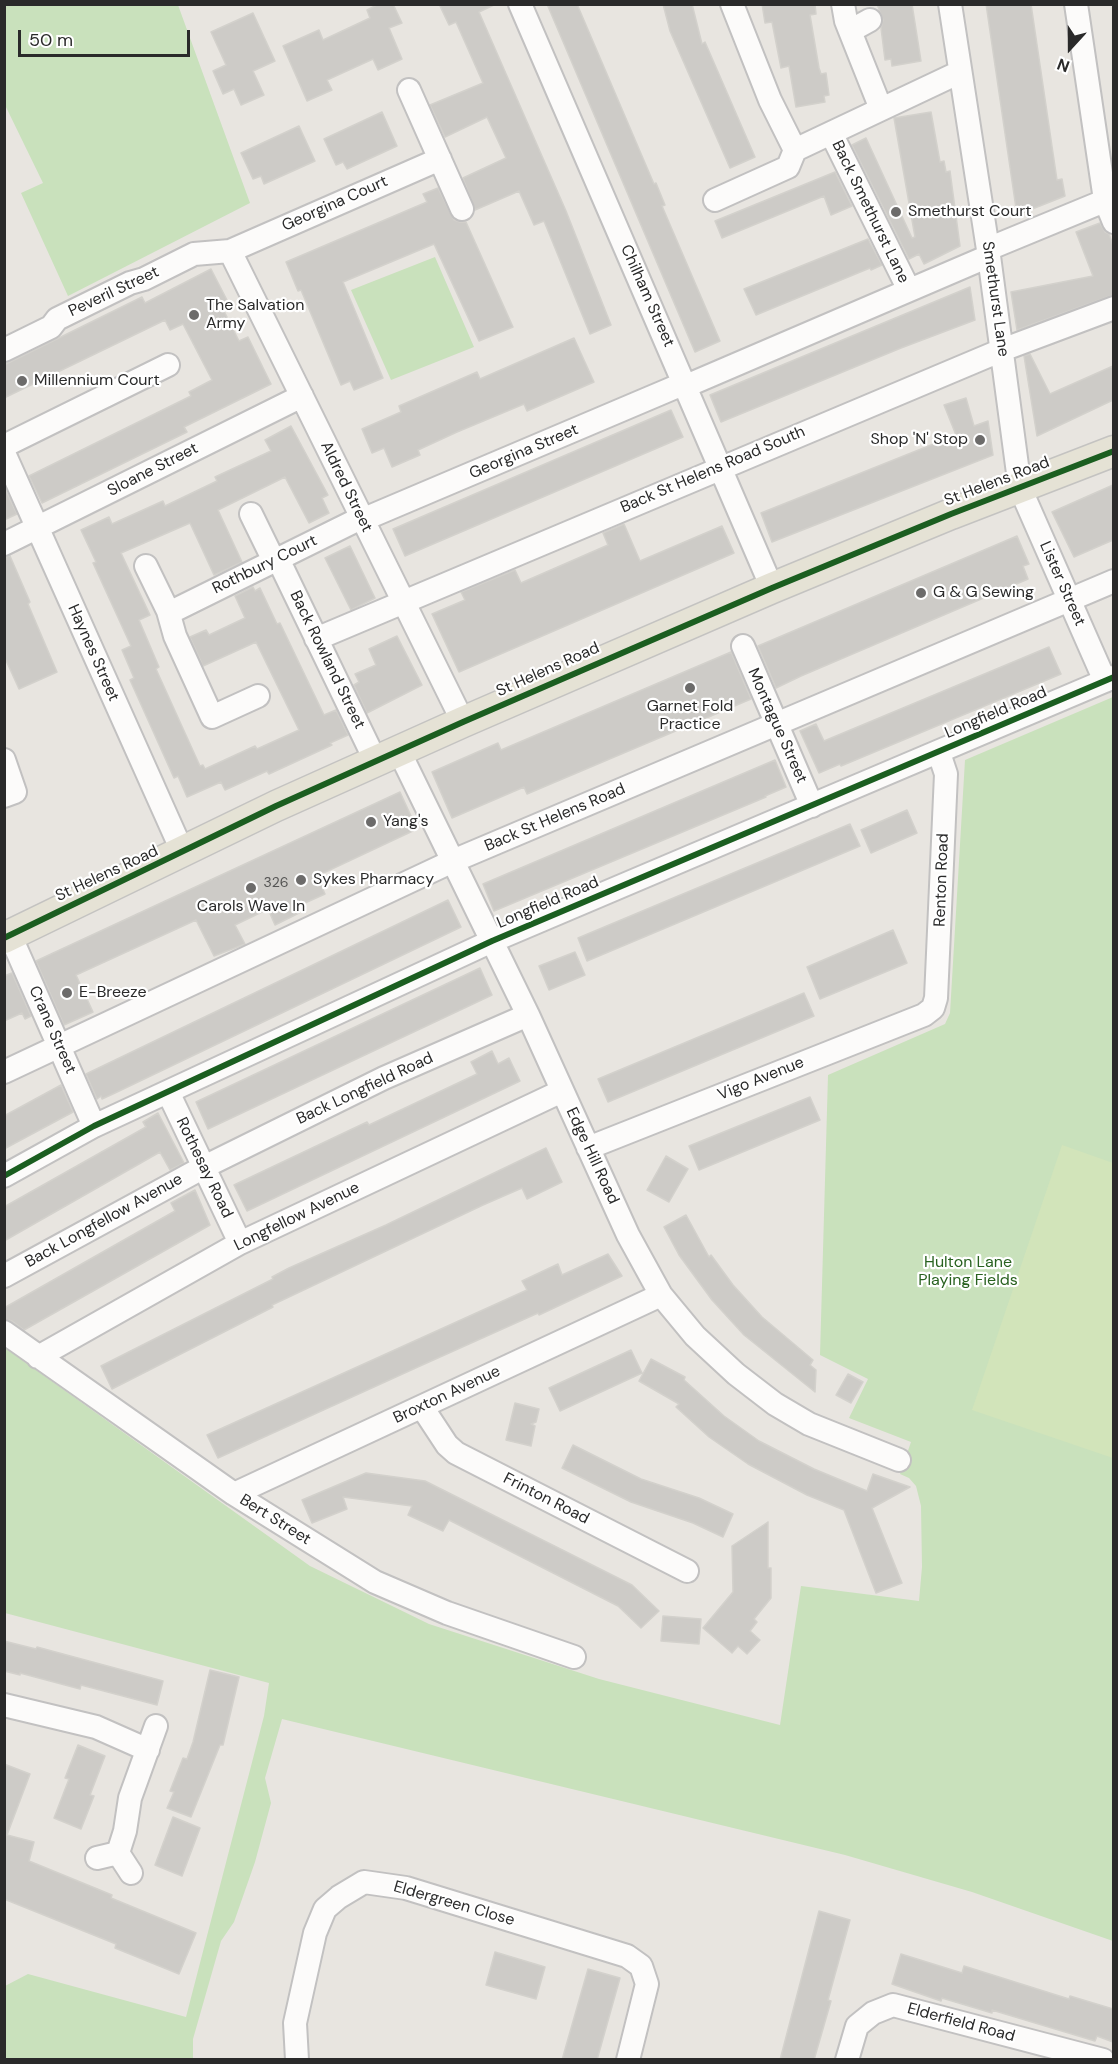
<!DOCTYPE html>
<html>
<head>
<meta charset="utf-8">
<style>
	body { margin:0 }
	#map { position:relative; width:1118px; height:2064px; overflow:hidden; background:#e8e5e0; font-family:"DM Sans",sans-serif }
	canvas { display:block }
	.frame { position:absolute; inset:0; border:6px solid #2a2a2a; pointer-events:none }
	.north { position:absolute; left:1040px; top:18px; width:60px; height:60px; -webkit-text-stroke:4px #fff; paint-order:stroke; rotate:201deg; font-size:16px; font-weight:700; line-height:24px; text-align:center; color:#2a2a2a }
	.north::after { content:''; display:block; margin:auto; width:21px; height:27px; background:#2a2a2a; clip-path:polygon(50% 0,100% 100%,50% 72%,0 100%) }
	.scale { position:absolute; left:18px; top:30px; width:172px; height:27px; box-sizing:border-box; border:3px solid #2a2a2a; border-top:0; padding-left:8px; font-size:18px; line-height:21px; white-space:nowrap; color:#2a2a2a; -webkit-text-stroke:4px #fff; paint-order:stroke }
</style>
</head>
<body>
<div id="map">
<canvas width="1118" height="2064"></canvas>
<div class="frame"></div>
<div class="north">N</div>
<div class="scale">50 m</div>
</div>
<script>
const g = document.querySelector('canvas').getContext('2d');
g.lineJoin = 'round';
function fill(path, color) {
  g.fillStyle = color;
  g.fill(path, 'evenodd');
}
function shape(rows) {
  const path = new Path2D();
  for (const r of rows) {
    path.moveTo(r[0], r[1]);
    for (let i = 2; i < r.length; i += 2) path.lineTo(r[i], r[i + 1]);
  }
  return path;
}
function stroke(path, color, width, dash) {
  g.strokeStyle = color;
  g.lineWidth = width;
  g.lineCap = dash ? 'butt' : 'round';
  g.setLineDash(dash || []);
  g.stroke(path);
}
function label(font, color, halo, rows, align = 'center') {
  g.font = font + ' "DM Sans",sans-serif';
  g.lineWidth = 4.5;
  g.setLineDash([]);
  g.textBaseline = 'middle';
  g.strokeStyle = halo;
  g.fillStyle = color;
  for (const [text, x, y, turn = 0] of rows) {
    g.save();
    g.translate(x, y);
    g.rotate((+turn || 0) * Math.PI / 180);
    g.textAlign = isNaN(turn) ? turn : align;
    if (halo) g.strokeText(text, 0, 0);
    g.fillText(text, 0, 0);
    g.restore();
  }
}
fill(shape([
	[5,4,178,5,250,203,68,296,21,193,43,183,5,105],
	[435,257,474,347,391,380,351,290],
	[1113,697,1113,1941,972,1892,845,1855,282,1719,265,1778,271,1803,255,1862,234,1922,221,1941,193,2039,193,2059,5,2059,5,1986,28,1974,186,2017,264,1716,269,1683,5,1613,4,1347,310,1566,429,1624,599,1679,780,1725,801,1586,919,1601,922,1567,921,1506,916,1486,909,1478,900,1474,911,1442,849,1418,868,1379,820,1355,828,1075,945,1024,950,1013,965,760]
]), '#c9e1bc');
fill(shape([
	[1062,1145,1113,1163,1113,1458,972,1410]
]), '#d2e4ba');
const building = shape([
	[379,4,393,4,402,23,389,28,402,59,378,70,373,59,327,80,332,90,307,101,283,46,319,30,323,40,370,18,367,10,379,4],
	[439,4,496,4,479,12,566,211,611,325,590,334,544,221,534,225,519,191,475,210,463,178,506,158,487,117,445,137,430,105,483,83,456,22,449,25,439,4],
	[547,4,577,4,654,184,656,183,665,205,662,206,720,341,695,352,547,4],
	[663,4,692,4,702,44,705,42,755,157,730,168,670,31,663,4],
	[762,4,815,4,816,14,810,15,819,68,821,74,826,73,829,95,824,96,825,102,796,107,789,66,781,68,772,22,765,23,762,4],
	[877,4,912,4,921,61,892,66,891,59,885,60,881,28,883,20,877,4],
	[986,4,1031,4,1057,180,1062,179,1065,196,1017,215,986,4],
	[253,13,275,61,253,71,264,95,241,105,234,89,223,94,213,71,226,65,211,32,253,13],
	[382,112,397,146,347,169,343,162,336,165,324,139,382,112],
	[931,112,940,162,944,161,946,172,950,171,960,246,924,264,919,254,909,259,852,145,866,138,912,238,915,237,894,118,931,112],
	[299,126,315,161,264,184,261,176,253,179,241,153,299,126],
	[835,172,852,206,831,215,824,196,722,238,715,221,835,172],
	[438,188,454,220,460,222,466,222,513,327,479,341,434,244,343,282,383,378,354,390,350,381,341,385,301,290,298,291,286,262,427,202,423,194,438,188],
	[1100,223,1105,232,1109,234,1113,245,1113,295,1017,330,1011,292,1093,276,1076,232,1100,223],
	[868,239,882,265,871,270,870,268,756,315,744,289,868,239],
	[211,269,228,302,221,305,239,341,248,337,271,384,184,427,187,432,42,503,29,476,191,396,189,392,212,380,183,324,170,330,165,320,4,398,4,365,142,297,145,303,211,269],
	[970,287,975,320,901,348,721,422,710,395,970,287],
	[574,338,594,382,527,411,524,404,457,432,418,450,420,455,392,467,384,448,372,453,362,429,401,412,399,406,477,372,480,379,574,338],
	[1030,354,1050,394,1113,366,1113,400,1037,436,1024,356,1030,354],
	[966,398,974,426,988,421,993,455,772,542,761,513,956,435,944,405,966,398],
	[671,410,683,437,405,556,393,529,671,410],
	[291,426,328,495,322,498,329,513,309,523,285,477,218,510,242,562,223,571,214,575,190,523,121,553,150,615,139,620,159,667,156,669,200,766,203,765,205,769,255,746,257,749,299,730,256,642,203,666,190,637,206,630,209,635,245,618,235,596,253,587,255,591,260,588,277,624,280,623,324,715,336,710,348,735,330,743,332,745,269,774,267,771,225,790,221,782,187,797,178,776,174,778,130,680,134,678,122,650,131,646,93,563,96,562,81,530,109,517,112,524,163,501,165,506,217,481,215,477,271,451,265,440,291,426],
	[1113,485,1113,540,1074,557,1052,512,1113,485],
	[4,487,17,514,4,520,4,487],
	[624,524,640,561,722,526,734,553,459,672,432,614,465,600,461,592,515,570,521,583,608,545,603,533,624,524],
	[1017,536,1029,564,1023,566,1028,579,801,676,776,688,758,646,1017,536],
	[350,546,375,598,351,610,325,558,350,546],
	[10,556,30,602,28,604,57,672,19,689,4,656,4,557,10,556],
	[397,636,422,685,367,713,354,685,359,682,355,674,376,665,369,649,397,636],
	[1049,647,1061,674,841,766,840,764,819,773,800,731,816,724,824,741,1049,647],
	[731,652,751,699,527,794,524,787,452,818,432,772,498,743,501,750,731,652],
	[775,760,786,787,765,796,766,797,494,911,483,884,775,760],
	[400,792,417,829,317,876,325,894,296,907,299,913,275,925,268,909,235,925,245,944,214,956,196,920,76,975,93,1012,64,1025,36,961,400,792],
	[907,810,917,833,871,853,861,830,907,810],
	[850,824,860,846,587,961,578,938,850,824],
	[448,900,461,927,115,1093,102,1099,101,1096,97,1099,86,1074,448,900],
	[893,930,907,963,820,999,807,967,893,930],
	[575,952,585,975,549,990,539,966,575,952],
	[480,968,492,995,208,1129,196,1102,480,968],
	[12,973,31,1016,25,1019,22,1013,4,1021,4,976,12,973],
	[804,993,814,1016,608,1102,598,1079,804,993],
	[492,1051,498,1064,509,1058,520,1081,247,1211,234,1185,367,1122,369,1125,477,1074,471,1062,492,1051],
	[61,1085,73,1112,4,1149,4,1116,61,1085],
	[810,1097,820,1120,699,1170,689,1146,810,1097],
	[158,1113,184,1163,170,1170,160,1152,4,1241,4,1207,146,1127,143,1122,158,1113],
	[546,1148,562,1182,527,1199,522,1188,483,1205,272,1305,273,1307,112,1389,101,1366,273,1279,272,1277,289,1268,386,1225,546,1148],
	[666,1156,688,1169,669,1202,647,1190,666,1156],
	[195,1190,210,1225,24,1330,12,1321,4,1319,4,1308,175,1211,171,1203,195,1190],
	[686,1215,709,1257,711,1255,733,1285,762,1317,813,1360,810,1365,816,1370,815,1392,744,1335,712,1300,679,1255,664,1227,686,1215],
	[608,1254,622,1276,539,1315,538,1313,420,1366,218,1458,207,1435,527,1290,522,1281,558,1264,562,1275,608,1254],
	[631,1350,642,1373,560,1411,549,1388,631,1350],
	[651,1359,685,1377,684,1380,724,1416,759,1441,814,1469,867,1491,873,1474,910,1487,872,1508,902,1583,876,1593,844,1510,807,1495,748,1464,709,1437,676,1407,679,1404,639,1381,651,1359],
	[848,1374,863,1382,851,1403,836,1395,848,1374],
	[515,1403,539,1409,536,1422,531,1424,535,1426,531,1446,506,1440,515,1403],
	[573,1445,641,1479,699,1498,733,1514,723,1537,693,1523,631,1502,562,1468,573,1445],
	[366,1473,425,1481,632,1585,659,1611,641,1628,618,1606,449,1520,443,1531,408,1515,412,1506,343,1497,347,1509,312,1523,302,1500,366,1473],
	[768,1522,768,1568,771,1568,771,1598,754,1619,757,1622,750,1631,760,1640,747,1654,738,1646,732,1653,703,1628,733,1592,732,1546,768,1522],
	[663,1616,701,1619,699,1644,661,1641,663,1616],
	[4,1641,36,1649,37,1647,163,1681,157,1705,81,1685,80,1689,20,1673,20,1675,4,1671,4,1641],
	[210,1670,239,1677,223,1745,220,1745,191,1817,167,1808,174,1792,170,1791,183,1758,187,1759,193,1742,210,1670],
	[78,1745,105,1756,90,1795,94,1796,81,1829,54,1818,69,1779,65,1778,78,1745],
	[4,1764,30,1774,7,1835,34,1842,29,1861,112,1895,111,1898,196,1933,179,1974,115,1948,116,1944,4,1899,4,1764],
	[173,1817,200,1828,182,1876,155,1865,173,1817],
	[819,1911,850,1920,828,2000,831,2001,814,2060,780,2060,819,1911],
	[495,1952,545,1967,536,1999,486,1985,495,1952],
	[901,1954,962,1973,964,1966,1069,1999,1070,1996,1113,2009,1113,2042,1097,2036,1095,2041,992,2010,992,2013,942,1998,941,2001,892,1984,901,1954],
	[588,1969,620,1978,597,2060,562,2060,588,1969]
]);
fill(building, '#cdcbc7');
stroke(building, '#d3d1cc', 1.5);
const minor = shape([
	[520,4,772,588],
	[732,4,770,100,795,150,960,72],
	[843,4,846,21,881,109],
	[950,4,989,256,1020,488,1105,681],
	[1076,4,1105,200,1114,222],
	[850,31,870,20],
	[409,90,462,209],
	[831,133,909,290],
	[715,200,788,167,795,150],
	[988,249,1114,197],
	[230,251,463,722],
	[4,350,51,327,57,319,130,283,144,279,194,254,230,251,440,159],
	[686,386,989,256],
	[4,446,168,365],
	[4,453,183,853],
	[251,514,274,561],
	[362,520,685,383],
	[4,544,302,396],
	[278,559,376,762],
	[146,566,168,611,175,636,212,717,258,696],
	[169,613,361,518],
	[316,639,1002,350,1114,308],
	[743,646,812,806],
	[399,751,528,1015,628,1235,661,1295,695,1336,736,1374,775,1404,809,1424,899,1460],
	[4,760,15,792,4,796],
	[10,935,94,1126],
	[4,1072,453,861,1114,581],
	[168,1092,240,1243],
	[588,1148,924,1015,933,1008,936,998,946,774,939,753],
	[4,1176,94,1126,492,941,1114,677],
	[4,1276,204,1167,384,1078,528,1015],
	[4,1332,234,1494,375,1582,447,1613,574,1657],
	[38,1357,240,1243,562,1091],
	[422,1407,447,1445,456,1453,687,1571],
	[234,1494,661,1295],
	[4,1705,96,1727,148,1750],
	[97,1858,118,1853],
	[131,1873,118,1853,125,1831,130,1798,156,1726],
	[297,2060,295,2023,315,1933,325,1909,339,1897,364,1882,406,1888,627,1956,641,1966,647,1984,628,2060],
	[847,2060,857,2026,873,2013,893,2005,1103,2060]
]);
const major = shape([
	[4,938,276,806,463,722,772,588,951,514,1114,451]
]);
stroke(minor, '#c2c1c1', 26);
stroke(major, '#c4c3c1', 33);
stroke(minor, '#fcfbfa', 22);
stroke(major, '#e5e2d5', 30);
stroke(shape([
	[4,938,276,806,463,722,772,588,951,514,1114,451],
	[4,1176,94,1126,492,941,1114,677]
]), '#1b5e20', 6);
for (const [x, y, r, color] of [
	[896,212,6,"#6c6b6a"],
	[194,315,6,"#6c6b6a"],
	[22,381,6,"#6c6b6a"],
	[980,440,6,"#6c6b6a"],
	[921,593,6,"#6c6b6a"],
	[690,688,6,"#6c6b6a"],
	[371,822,6,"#6c6b6a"],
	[301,880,6,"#6c6b6a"],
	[251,888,6,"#6c6b6a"],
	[67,993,6,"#6c6b6a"]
]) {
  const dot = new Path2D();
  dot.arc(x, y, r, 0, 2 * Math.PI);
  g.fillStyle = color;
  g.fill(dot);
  stroke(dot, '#fff', 2);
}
label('14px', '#545453', null, [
	["326",276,883]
]);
label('16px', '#2a2a2a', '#fff', [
	["Georgina Court",335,204,-24],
	["Back Smethurst Lane",870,212,64],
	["Peveril Street",114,292,-25],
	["Chilham Street",647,296,66],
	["Smethurst Lane",995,299,82],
	["Georgina Street",524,452,-23],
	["Sloane Street",153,470,-27],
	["Back St Helens Road South",713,470,-23],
	["St Helens Road",997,482,-21],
	["Aldred Street",346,487,64],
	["Rothbury Court",265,565,-26],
	["Lister Street",1062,584,66],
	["Haynes Street",93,653,66],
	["Back Rowland Street",327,660,64],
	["St Helens Road",548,670,-24],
	["Longfield Road",996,713,-23],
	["Montague Street",777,726,66],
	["Back St Helens Road",555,818,-23],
	["St Helens Road",107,874,-25],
	["Renton Road",942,880,-88],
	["Longfield Road",548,903,-23],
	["Crane Street",52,1030,66],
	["Vigo Avenue",761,1079,-22],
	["Back Longfield Road",365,1089,-25],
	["Edge Hill Road",592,1156,65],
	["Rothesay Road",204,1168,64],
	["Longfellow Avenue",297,1217,-26],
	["Back Longfellow Avenue",104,1221,-29],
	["Broxton Avenue",447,1395,-25],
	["Frinton Road",546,1499,27],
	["Bert Street",275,1520,32],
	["Eldergreen Close",454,1904,16],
	["Elderfield Road",961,2023,15]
]);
label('16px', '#2a2a2a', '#fff', [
	["Smethurst Court",908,212],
	["The Salvation",206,306],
	["Army",206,324],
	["Millennium Court",34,381],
	["Shop 'N' Stop",968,440,"right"],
	["G & G Sewing",933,593],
	["Garnet Fold",690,707,"center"],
	["Practice",690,725,"center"],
	["Yang's",383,822],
	["Sykes Pharmacy",313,880],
	["Carols Wave In",251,907,"center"],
	["E-Breeze",79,993]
], 'left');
label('16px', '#296220', '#fff', [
	["Hulton Lane",968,1263],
	["Playing Fields",968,1281]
]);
</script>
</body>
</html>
